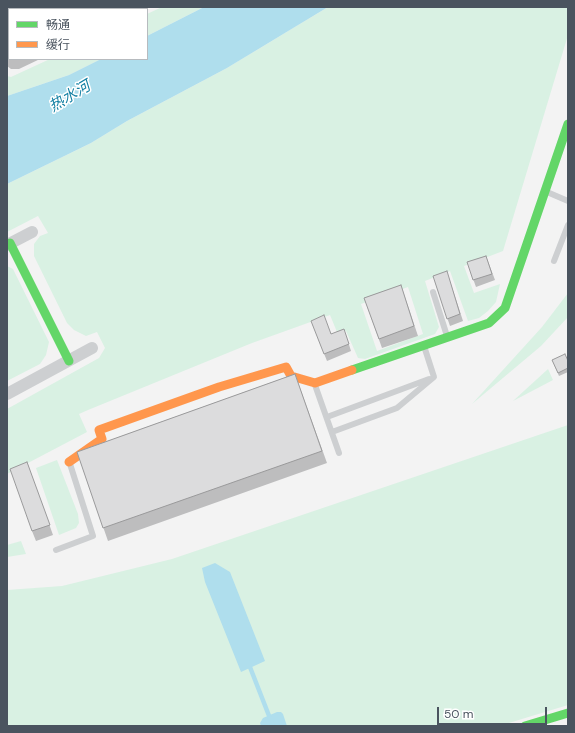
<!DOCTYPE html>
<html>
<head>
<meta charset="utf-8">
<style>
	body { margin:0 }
	#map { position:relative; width:575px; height:733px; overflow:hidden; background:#f3f3f3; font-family:"DM Sans","Noto Sans SC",sans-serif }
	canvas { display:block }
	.frame { position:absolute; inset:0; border:8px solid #4a545f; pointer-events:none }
	.legend { position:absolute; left:8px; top:8px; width:140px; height:52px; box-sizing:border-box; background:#fff; border:1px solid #b7bbbf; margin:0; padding:5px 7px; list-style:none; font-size:12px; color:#4a545f }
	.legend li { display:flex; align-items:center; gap:8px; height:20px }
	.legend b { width:20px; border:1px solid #b7bbbf }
	.scale { position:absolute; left:437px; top:707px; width:110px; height:18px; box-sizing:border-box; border:2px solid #4a545f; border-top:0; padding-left:5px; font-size:12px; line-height:14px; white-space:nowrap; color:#4a545f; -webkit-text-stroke:3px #fff; paint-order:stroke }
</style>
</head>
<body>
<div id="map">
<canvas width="575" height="733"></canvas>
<div class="frame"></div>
<ul class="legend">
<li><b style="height:5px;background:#63d668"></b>畅通</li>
<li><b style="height:5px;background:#ff974d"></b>缓行</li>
</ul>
<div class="scale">50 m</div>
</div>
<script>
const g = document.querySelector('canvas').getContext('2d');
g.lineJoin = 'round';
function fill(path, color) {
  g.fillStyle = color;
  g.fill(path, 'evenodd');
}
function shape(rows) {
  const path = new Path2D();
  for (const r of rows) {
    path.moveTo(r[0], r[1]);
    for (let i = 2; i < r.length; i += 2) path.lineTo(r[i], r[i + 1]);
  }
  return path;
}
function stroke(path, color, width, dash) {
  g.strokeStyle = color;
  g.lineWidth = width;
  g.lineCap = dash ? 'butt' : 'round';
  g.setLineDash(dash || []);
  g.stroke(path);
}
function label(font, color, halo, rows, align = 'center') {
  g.font = font + ' "DM Sans","Noto Sans SC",sans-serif';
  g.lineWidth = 3;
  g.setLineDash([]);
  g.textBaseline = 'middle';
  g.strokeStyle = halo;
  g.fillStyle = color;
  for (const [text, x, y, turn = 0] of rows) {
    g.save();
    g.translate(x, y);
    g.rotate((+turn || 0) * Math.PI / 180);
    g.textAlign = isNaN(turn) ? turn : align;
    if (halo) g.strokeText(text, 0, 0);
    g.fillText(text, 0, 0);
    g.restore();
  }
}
fill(shape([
	[162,7,204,7,147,36,147,14],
	[328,7,568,7,568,35,503,251,464,266,474,293,500,284,496,302,488,311,479,318,468,321,450,271,425,281,439,327,435,334,365,359,358,358,346,331,337,332,330,315,252,343,88,410,79,414,87,432,7,474,7,409,99,358,105,348,97,332,86,336,74,330,67,323,34,256,34,244,40,236,48,233,38,216,7,232,7,184,91,143,127,121,227,68],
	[408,287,423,334,377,351,361,304],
	[50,59,101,59,69,75,7,96,7,76,11,77],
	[7,266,13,269,49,342,46,355,40,364,7,381],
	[568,293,568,317,541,346,472,404,542,327],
	[548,369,553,380,513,401],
	[568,425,568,705,499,726,7,726,7,590,62,586,172,559],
	[57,460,78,514,79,523,76,528,59,535,36,468],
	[21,541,26,554,7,557,7,545]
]), '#d9f1e3');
fill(shape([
	[204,7,328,7,227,68,127,121,91,143,7,184,7,96,69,75,101,59,147,59,147,36],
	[215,563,230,572,265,661,241,672,205,582,202,568],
	[277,712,281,712,283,714,287,726,261,726,260,723,263,718]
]), '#afdeed');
stroke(shape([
	[248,662,273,726]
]), '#afdeed', 4.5);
stroke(shape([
	[547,192,568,201],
	[554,261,568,225],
	[433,292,447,336],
	[315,385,339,453],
	[327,417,429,379],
	[332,432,397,408,434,377,424,346],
	[56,550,93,536,70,464]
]), '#cdcfd1', 6);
stroke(shape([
	[7,245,32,232],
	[7,394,92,348]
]), '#cdcfd1', 12);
stroke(shape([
	[10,243,69,361],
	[352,370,489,323,505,308,568,124],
	[525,726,568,713]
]), '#63d668', 9);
stroke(shape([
	[69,462,102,439,99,430,219,387,286,367,291,376,315,383,352,370]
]), '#ff974d', 9);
fill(shape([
	[7,15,9,19,9,59,40,59,19,69,11,69,7,66],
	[486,256,495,280,476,287,467,262],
	[433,276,449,278,463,321,450,326],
	[401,285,418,336,382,348,364,298],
	[311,321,331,334,344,329,351,351,327,361],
	[552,360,568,361,568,372,559,376],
	[295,374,327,463,108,541,77,452],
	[27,462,53,535,36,541,32,531]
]), '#bdbdbe');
const building = shape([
	[63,7,116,7,117,9,59,9,63,7],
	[7,15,9,19,9,57,7,57,7,15],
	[486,256,492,274,473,280,467,262,486,256],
	[447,271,460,314,447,319,433,276,447,271],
	[401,285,414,326,379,339,364,298,401,285],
	[324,315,331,334,344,329,349,344,324,354,311,321,324,315],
	[565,354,568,361,568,368,558,373,552,360,565,354],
	[295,374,322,451,103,528,77,452,295,374],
	[27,462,50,525,32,531,10,469,27,462]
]);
fill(building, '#dcdcdd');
stroke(building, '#9a9a9b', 1);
label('italic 15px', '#117fa3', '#fff', [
	["热水河",70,97,-31]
]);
</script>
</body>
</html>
